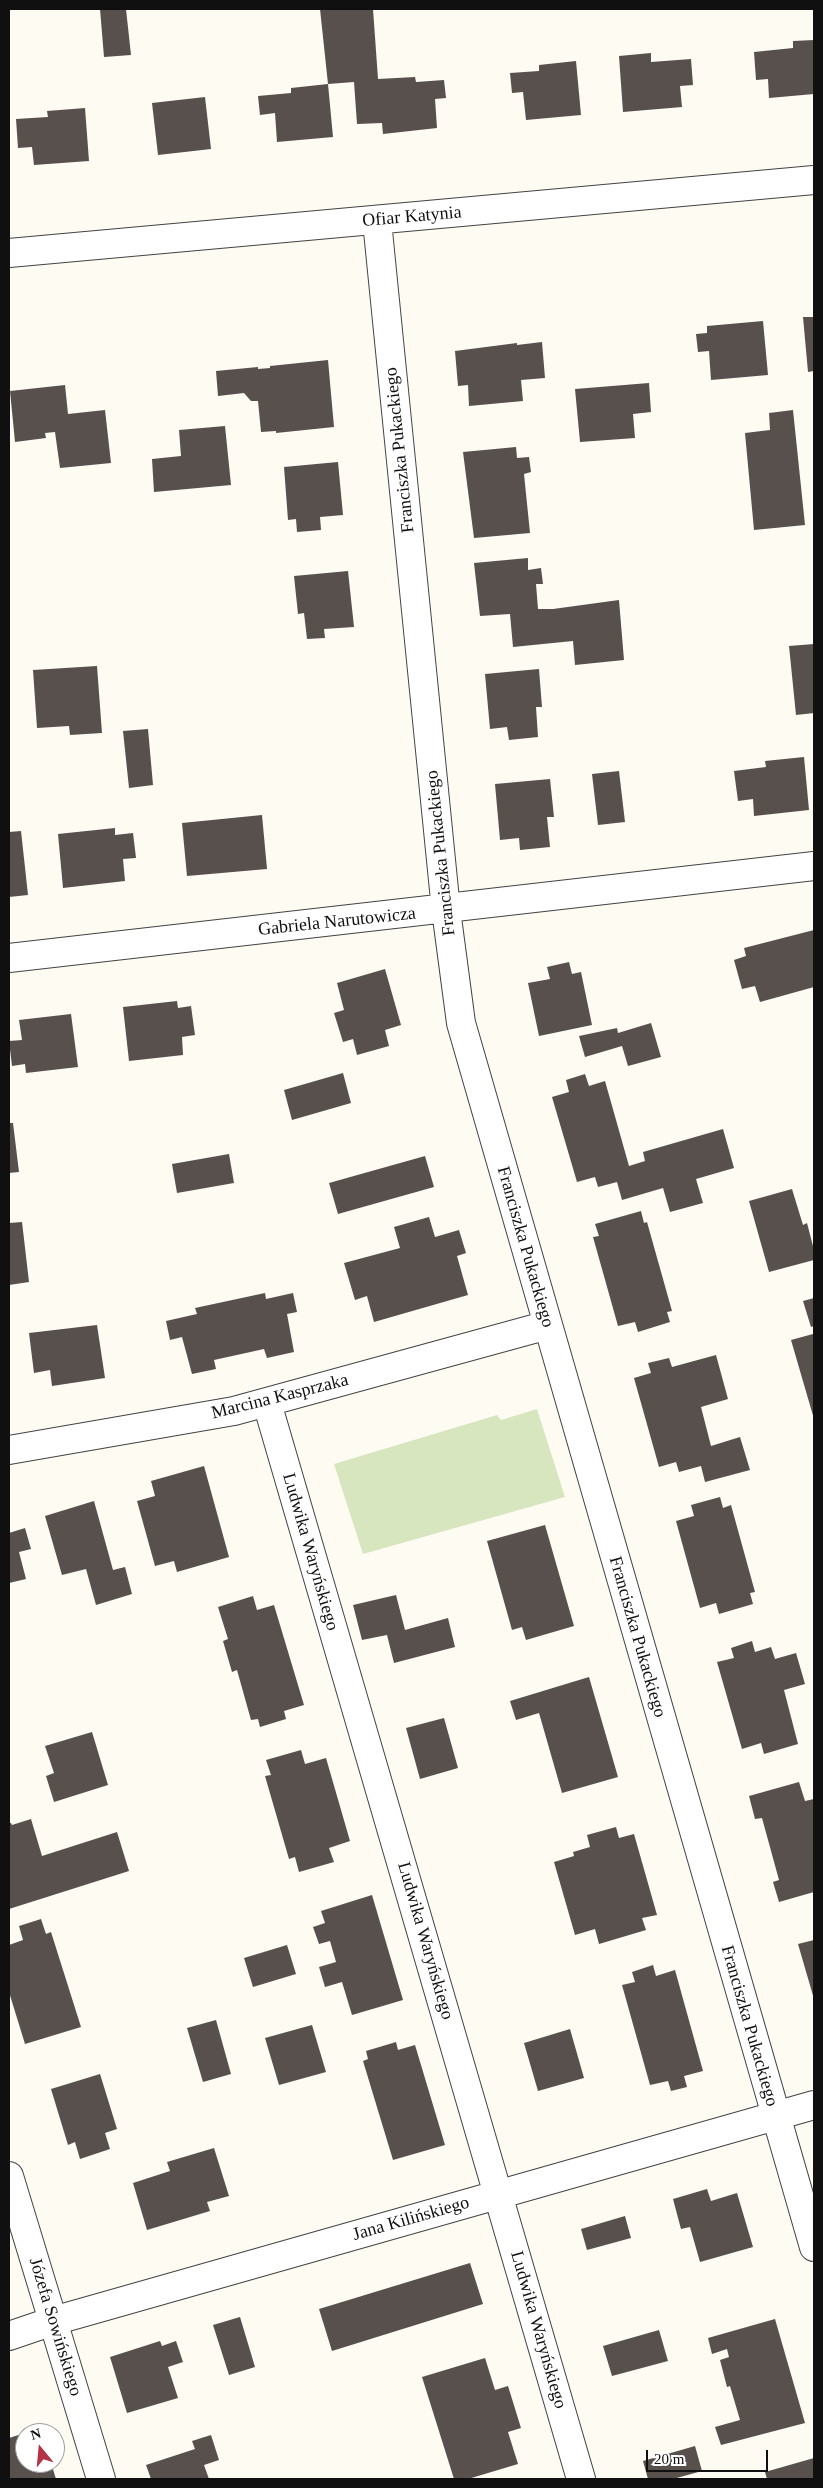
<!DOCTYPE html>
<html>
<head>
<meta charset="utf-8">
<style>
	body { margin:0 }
	#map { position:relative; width:823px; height:2488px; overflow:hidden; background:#fefbf3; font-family:Georgia,serif }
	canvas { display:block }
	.frame { position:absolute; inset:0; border:10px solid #101010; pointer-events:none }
	.north { position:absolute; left:15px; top:2423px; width:50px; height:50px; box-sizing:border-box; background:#fff; border:1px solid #9f9f9f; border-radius:50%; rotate:343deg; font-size:14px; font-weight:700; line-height:20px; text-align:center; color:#101010 }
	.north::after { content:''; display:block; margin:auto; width:18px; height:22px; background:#b43344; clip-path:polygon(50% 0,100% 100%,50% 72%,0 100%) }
	.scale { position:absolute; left:646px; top:2450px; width:122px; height:22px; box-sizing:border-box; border:2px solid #101010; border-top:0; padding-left:6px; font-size:15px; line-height:18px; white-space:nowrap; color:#101010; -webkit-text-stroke:4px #fff; paint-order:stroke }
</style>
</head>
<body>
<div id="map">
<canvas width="823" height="2488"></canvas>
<div class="frame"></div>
<div class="north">N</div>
<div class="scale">20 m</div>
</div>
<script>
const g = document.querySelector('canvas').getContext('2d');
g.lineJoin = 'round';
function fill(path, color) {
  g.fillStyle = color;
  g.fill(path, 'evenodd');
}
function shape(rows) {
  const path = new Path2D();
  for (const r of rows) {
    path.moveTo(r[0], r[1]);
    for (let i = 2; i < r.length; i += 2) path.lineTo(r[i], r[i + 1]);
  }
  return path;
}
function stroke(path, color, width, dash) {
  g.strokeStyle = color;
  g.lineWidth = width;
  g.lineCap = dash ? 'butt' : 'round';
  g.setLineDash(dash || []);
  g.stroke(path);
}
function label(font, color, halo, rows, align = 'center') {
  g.font = font + ' Georgia,serif';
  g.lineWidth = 5;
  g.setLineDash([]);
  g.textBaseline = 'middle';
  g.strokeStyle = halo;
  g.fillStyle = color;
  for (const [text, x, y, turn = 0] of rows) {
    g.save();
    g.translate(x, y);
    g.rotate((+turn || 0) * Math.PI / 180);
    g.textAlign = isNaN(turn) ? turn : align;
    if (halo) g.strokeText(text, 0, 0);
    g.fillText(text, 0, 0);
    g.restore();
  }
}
fill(shape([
	[537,1409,565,1497,363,1554,334,1464,497,1415,501,1420]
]), '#d7e6bf');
fill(shape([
	[100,9,126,9,131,55,104,57],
	[320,9,373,9,378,79,415,77,416,82,444,80,446,98,435,99,437,128,383,134,382,123,357,124,354,82,328,84],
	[814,40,814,94,769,98,768,79,756,80,754,52,793,48,793,41],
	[651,53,651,62,691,59,693,85,680,86,682,107,623,112,619,56],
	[576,61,581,115,526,120,523,92,512,93,510,73,539,71,539,65],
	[328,84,333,137,277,142,275,113,260,115,258,96,291,93,291,88],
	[205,97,211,149,158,155,152,103],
	[85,108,89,161,34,165,32,147,18,148,16,119,48,117,47,111],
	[803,317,814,317,814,371,808,372],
	[763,321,768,375,711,380,709,351,698,352,696,334,707,333,707,326],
	[542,342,545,378,521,380,523,401,469,406,468,385,458,386,455,351,517,343,517,345],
	[328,360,334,427,276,433,276,431,261,432,258,401,251,401,244,393,218,396,216,371,258,367,258,369,270,368,270,366],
	[649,383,651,412,633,414,635,438,580,442,575,389],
	[65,385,68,414,105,410,111,463,60,468,55,432,45,433,46,438,15,442,10,391],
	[793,410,805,525,754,530,745,433,770,430,769,413],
	[225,426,231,485,154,492,152,459,181,456,179,430],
	[516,447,517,458,529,457,531,472,524,474,530,533,474,538,463,452],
	[338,462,343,515,320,517,321,530,297,532,296,519,288,520,284,467],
	[528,558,528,570,541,568,543,584,536,584,538,609,553,609,619,600,624,660,575,665,573,641,513,647,510,614,480,616,474,563],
	[348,571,354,627,324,629,325,638,307,639,304,613,298,614,294,576],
	[814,644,814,713,796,715,789,646],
	[97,666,102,733,70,735,69,726,37,728,33,670],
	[539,669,542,707,536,707,538,737,509,740,507,727,490,729,485,674],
	[148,729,153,785,129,788,123,731],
	[804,757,809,810,754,816,753,799,738,801,734,771,766,767,765,761],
	[619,771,625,822,598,825,592,774],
	[550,779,554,817,547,817,550,847,520,850,519,838,500,840,495,784],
	[262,815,267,869,187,876,182,823],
	[115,828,115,835,133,833,136,858,123,859,125,881,63,888,58,834],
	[21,831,28,895,9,897,9,832],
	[814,930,814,987,760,1002,755,986,742,989,734,960,746,956,744,948],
	[569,962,572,974,581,972,592,1025,539,1036,528,983,550,979,547,967],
	[385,969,401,1025,385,1030,389,1046,357,1055,353,1039,343,1042,334,1013,344,1010,337,983],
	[177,1001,178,1008,191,1006,195,1035,182,1037,183,1055,129,1061,123,1007],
	[71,1014,78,1067,26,1073,25,1064,12,1066,9,1041,22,1040,19,1020],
	[651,1023,661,1057,628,1066,622,1046,585,1057,579,1036,617,1028,618,1033],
	[343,1073,351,1103,292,1120,284,1090],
	[585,1074,589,1086,605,1081,629,1166,645,1161,643,1152,723,1129,734,1168,696,1179,703,1203,670,1212,663,1188,622,1200,617,1182,598,1187,595,1177,577,1182,552,1097,569,1092,566,1080],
	[9,1123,13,1123,19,1172,9,1173],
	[229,1154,234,1183,177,1193,172,1164],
	[425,1156,434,1187,338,1214,329,1183],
	[792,1189,803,1225,807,1223,814,1250,814,1260,769,1272,749,1201],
	[641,1211,644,1223,647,1222,672,1311,667,1312,670,1322,638,1332,635,1322,618,1326,593,1237,599,1236,595,1224],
	[429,1217,435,1237,459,1230,466,1253,457,1256,468,1295,374,1322,367,1296,355,1300,344,1263,400,1248,394,1227],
	[22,1222,29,1282,9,1285,9,1223],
	[265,1293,266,1299,293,1293,297,1312,287,1314,294,1352,267,1358,264,1349,214,1360,216,1369,192,1374,182,1337,170,1340,166,1321,197,1314,195,1308],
	[814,1298,814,1326,811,1327,803,1301],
	[97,1325,105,1378,52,1386,50,1370,34,1373,29,1333],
	[813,1334,814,1338,814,1419,791,1340],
	[716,1355,728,1399,701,1407,711,1446,740,1437,750,1470,705,1482,701,1466,679,1472,676,1462,659,1467,634,1378,651,1373,648,1363,669,1358,672,1367],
	[204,1466,229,1557,177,1572,174,1561,155,1566,137,1501,155,1496,151,1481],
	[720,1497,723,1508,731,1505,755,1592,750,1593,753,1604,719,1614,716,1603,700,1608,676,1521,694,1516,691,1505],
	[94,1501,113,1570,125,1567,132,1594,96,1605,86,1569,62,1575,45,1516],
	[545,1525,574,1626,526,1640,522,1627,512,1630,487,1541],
	[25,1528,31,1549,19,1552,26,1579,9,1583,9,1533],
	[396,1595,405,1630,448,1618,455,1647,394,1663,387,1635,362,1640,353,1605],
	[253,1596,257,1610,274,1605,304,1705,284,1711,286,1719,260,1727,258,1719,251,1720,237,1670,232,1672,223,1641,228,1639,218,1607],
	[752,1641,755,1652,771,1647,775,1659,796,1653,805,1684,784,1690,798,1744,764,1754,761,1743,742,1749,717,1662,734,1658,731,1648],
	[589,1677,618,1777,562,1793,539,1713,516,1720,510,1701],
	[444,1718,458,1768,420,1779,406,1728],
	[92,1732,108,1785,54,1802,46,1776,54,1773,45,1746],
	[301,1750,305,1764,326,1758,350,1841,329,1848,334,1862,299,1872,295,1857,289,1859,265,1776,271,1775,266,1760],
	[799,1782,805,1801,814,1799,814,1892,779,1902,773,1882,779,1880,762,1818,755,1819,749,1796],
	[31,1819,42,1856,117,1832,129,1871,9,1909,9,1823,11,1823,12,1825],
	[616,1827,619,1838,634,1834,657,1915,642,1918,646,1930,599,1944,595,1929,575,1935,554,1862,574,1856,573,1852,590,1847,587,1835],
	[372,1895,403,2000,352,2015,342,1982,325,1987,319,1967,336,1962,330,1941,319,1944,313,1927,325,1923,321,1911],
	[41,1919,46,1934,51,1932,81,2027,25,2044,9,1992,9,1945,23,1940,19,1926],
	[814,1940,814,1999,798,1944],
	[287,1945,296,1974,253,1987,244,1958],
	[653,1965,656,1976,675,1970,703,2071,684,2076,687,2087,671,2091,668,2081,650,2085,622,1985,635,1982,632,1972],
	[216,2020,231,2074,203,2082,187,2028],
	[312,2025,326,2072,279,2085,265,2038],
	[570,2029,584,2078,538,2091,524,2043],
	[396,2042,398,2050,415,2045,445,2145,393,2160,363,2061,368,2059,366,2051],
	[100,2074,117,2129,105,2133,110,2149,80,2159,75,2142,68,2145,51,2089],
	[214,2148,229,2196,207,2202,210,2211,147,2230,133,2183,170,2171,167,2162],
	[707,2189,711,2201,737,2193,753,2247,700,2262,690,2227,681,2229,673,2199],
	[625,2216,631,2238,587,2250,581,2229],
	[470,2263,483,2304,332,2351,319,2309],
	[240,2317,255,2367,229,2375,213,2325],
	[775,2319,805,2423,721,2445,715,2427,740,2420,730,2386,727,2387,720,2360,729,2357,727,2349,712,2354,708,2338],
	[659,2330,668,2361,612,2376,603,2346],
	[160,2341,162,2346,176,2341,183,2362,168,2367,178,2398,127,2413,110,2357],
	[485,2358,495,2390,508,2386,521,2428,508,2432,518,2464,468,2479,454,2479,422,2377],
	[40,2429,41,2433,27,2433],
	[25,2433,25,2463,51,2463,56,2479,9,2479,9,2438],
	[211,2435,219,2460,204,2465,209,2479,151,2479,146,2465,195,2449,192,2441],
	[695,2446,702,2471,673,2479,648,2479,643,2461],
	[814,2458,814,2479,767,2479,765,2472]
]), '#57504d');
const street = shape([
	[377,221,446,910,461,1023,814,2247],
	[9,253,814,180],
	[9,958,814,866],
	[267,1403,581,2479],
	[9,1450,234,1411,548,1325],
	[9,2176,101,2479],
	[9,2336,53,2321,814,2105]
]);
stroke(street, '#434343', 30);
stroke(street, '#fff', 28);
label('18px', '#101010', '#fff', [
	["Ofiar Katynia",412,217,-5],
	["Franciszka Pukackiego",400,450,-96],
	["Franciszka Pukackiego",441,853,-96],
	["Gabriela Narutowicza",337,922,-6],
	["Franciszka Pukackiego",525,1247,74],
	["Marcina Kasprzaka",280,1397,-14],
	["Ludwika Waryńskiego",310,1552,74],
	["Franciszka Pukackiego",637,1637,74],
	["Ludwika Waryńskiego",425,1941,74],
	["Franciszka Pukackiego",749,2026,74],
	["Jana Kilińskiego",411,2219,-16],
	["Józefa Sowińskiego",55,2327,73],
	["Ludwika Waryńskiego",538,2330,74]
]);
</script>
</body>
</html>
